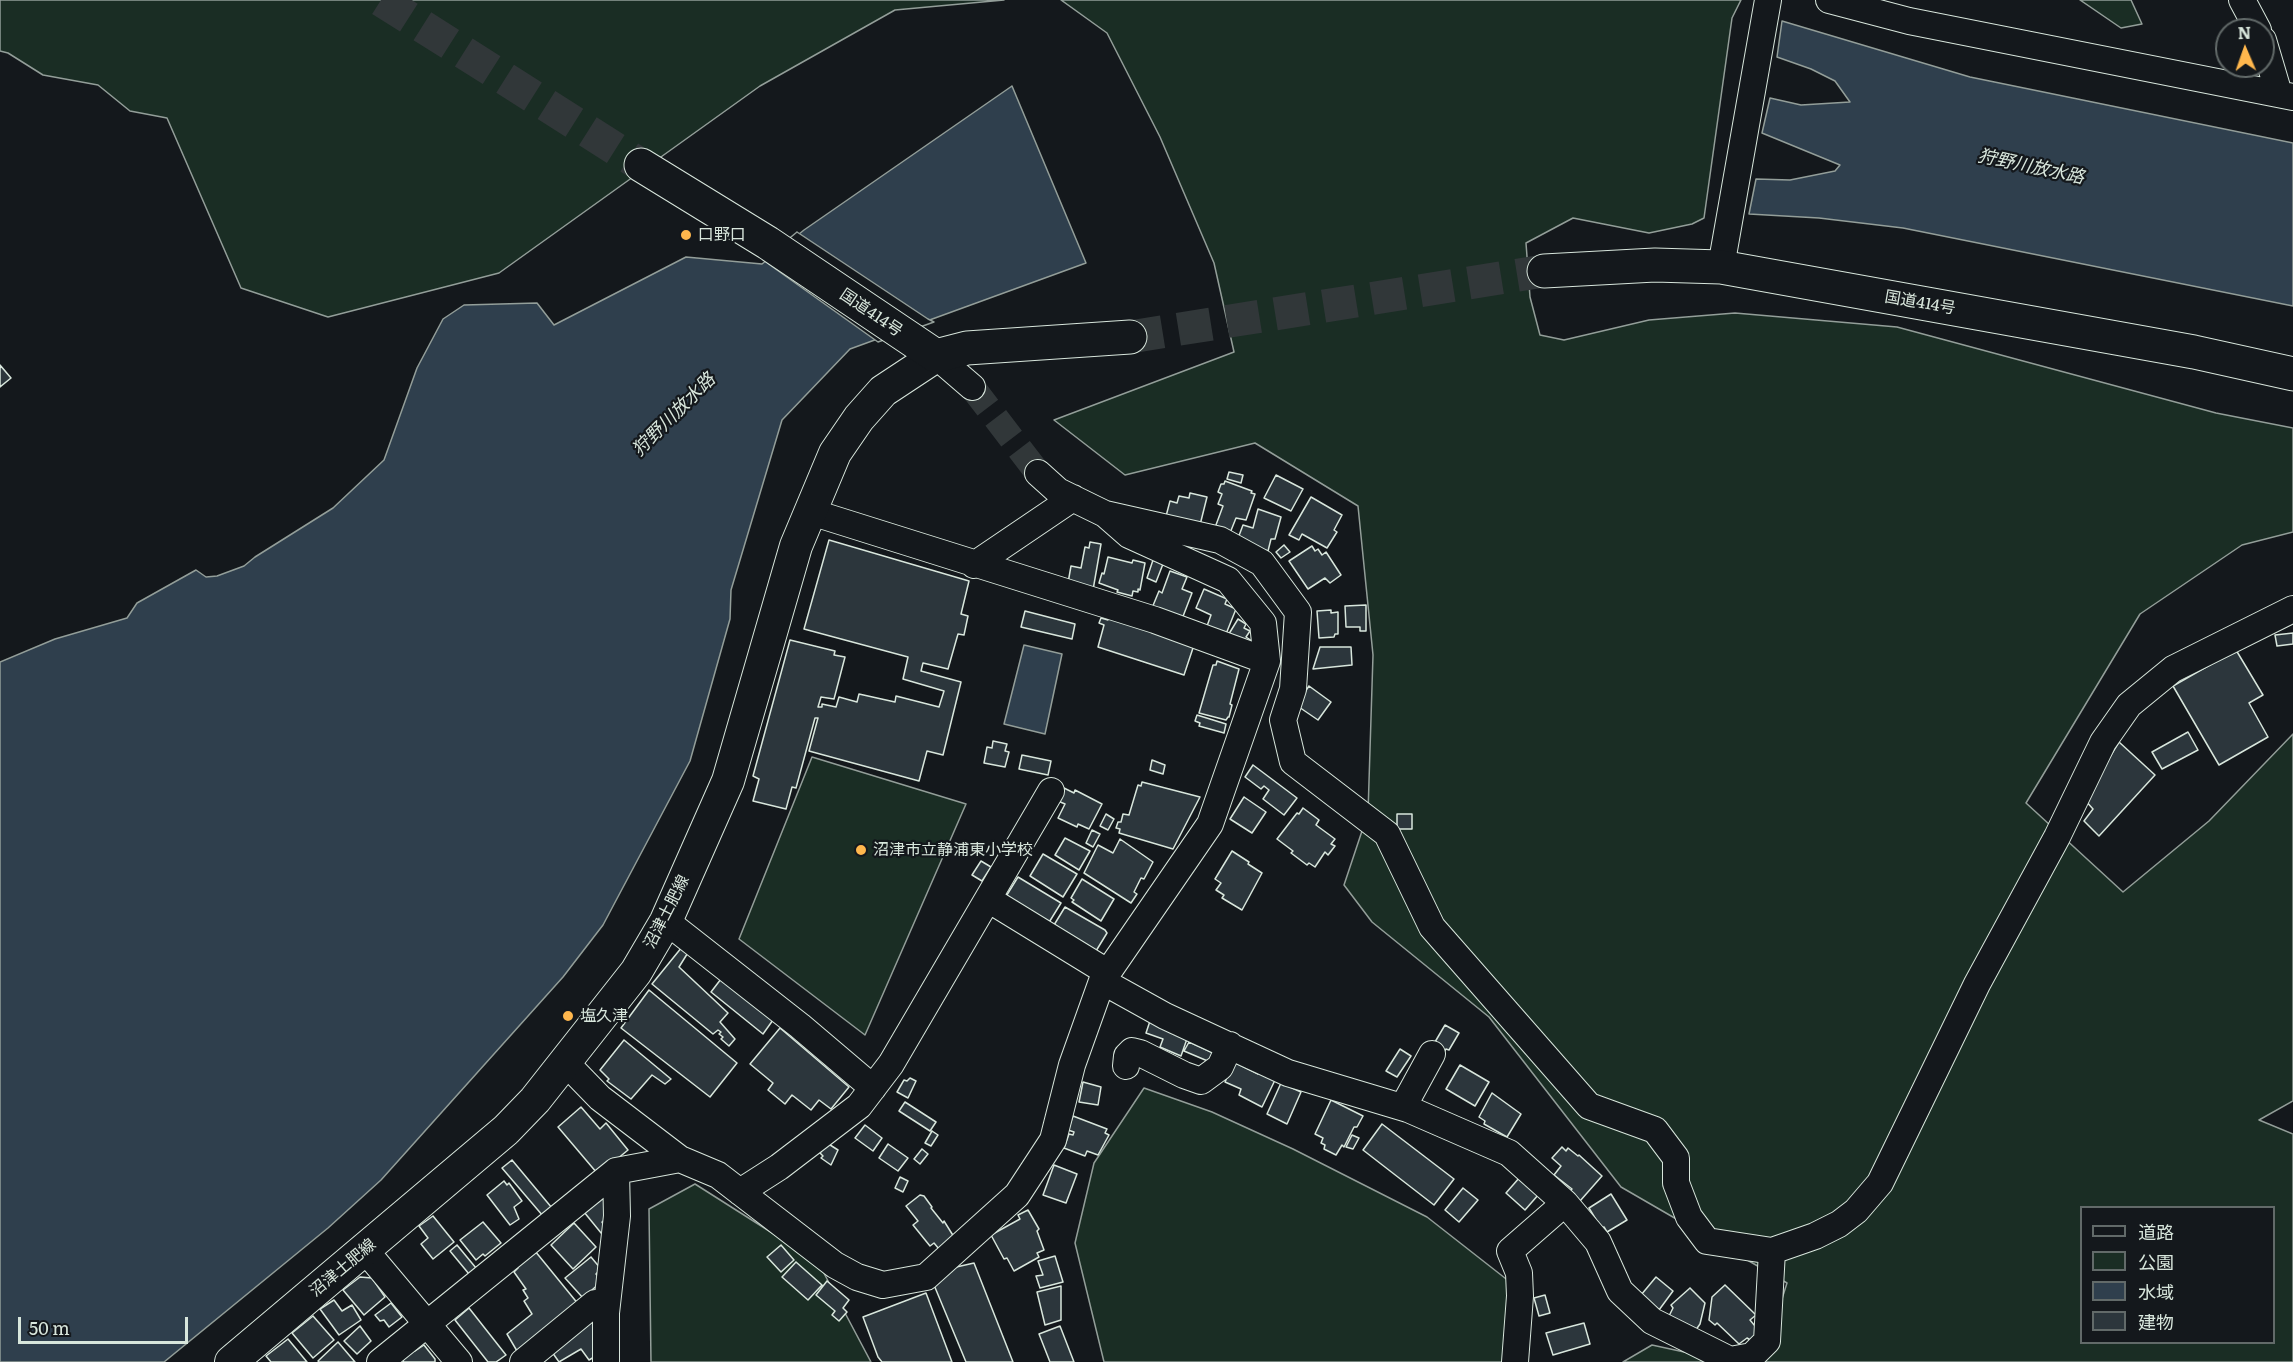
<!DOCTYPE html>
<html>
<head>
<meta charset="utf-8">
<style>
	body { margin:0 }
	#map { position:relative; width:2293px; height:1362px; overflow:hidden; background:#14181c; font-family:Literata,"Noto Sans JP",serif }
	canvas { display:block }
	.legend { position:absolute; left:2080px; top:1206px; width:195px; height:138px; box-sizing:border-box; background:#14181c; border:2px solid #626a69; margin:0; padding:8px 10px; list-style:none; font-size:18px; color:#d8e6dc }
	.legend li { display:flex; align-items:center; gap:12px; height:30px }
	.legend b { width:30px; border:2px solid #626a69 }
	.north { position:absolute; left:2215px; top:18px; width:60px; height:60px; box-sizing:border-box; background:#14181c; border:2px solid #626a69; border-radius:50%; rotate:358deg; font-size:16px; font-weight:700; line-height:24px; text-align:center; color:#d8e6dc }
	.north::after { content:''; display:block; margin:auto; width:21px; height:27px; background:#ffb74d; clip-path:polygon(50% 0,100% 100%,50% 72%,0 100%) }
	.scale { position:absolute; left:18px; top:1317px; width:170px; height:27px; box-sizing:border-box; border:3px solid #d8e6dc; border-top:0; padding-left:8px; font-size:18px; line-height:21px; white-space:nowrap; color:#d8e6dc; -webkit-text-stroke:4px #14181c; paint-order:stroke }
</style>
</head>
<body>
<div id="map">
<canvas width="2293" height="1362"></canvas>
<ul class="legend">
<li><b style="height:8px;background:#14181c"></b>道路</li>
<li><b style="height:16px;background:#1a2d24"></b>公園</li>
<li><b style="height:16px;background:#2f3f4d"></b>水域</li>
<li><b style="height:16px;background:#2c363c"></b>建物</li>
</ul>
<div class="north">N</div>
<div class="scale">50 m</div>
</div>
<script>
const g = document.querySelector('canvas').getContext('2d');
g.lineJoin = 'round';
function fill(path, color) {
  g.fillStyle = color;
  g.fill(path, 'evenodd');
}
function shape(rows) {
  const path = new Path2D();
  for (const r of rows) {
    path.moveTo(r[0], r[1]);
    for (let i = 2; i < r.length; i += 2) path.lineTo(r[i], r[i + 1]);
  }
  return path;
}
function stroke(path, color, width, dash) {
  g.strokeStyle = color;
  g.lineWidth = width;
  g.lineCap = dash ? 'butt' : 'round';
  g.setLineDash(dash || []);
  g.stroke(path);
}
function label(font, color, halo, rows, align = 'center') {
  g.font = font + ' Literata,"Noto Sans JP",serif';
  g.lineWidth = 4.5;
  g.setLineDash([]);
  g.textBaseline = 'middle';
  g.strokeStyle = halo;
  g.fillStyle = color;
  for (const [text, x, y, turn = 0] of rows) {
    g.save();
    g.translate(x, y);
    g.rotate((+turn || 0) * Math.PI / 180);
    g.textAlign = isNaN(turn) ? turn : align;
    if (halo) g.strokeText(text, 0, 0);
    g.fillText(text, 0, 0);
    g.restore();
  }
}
const green = shape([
	[0,0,1004,0,895,10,760,86,499,273,328,317,241,288,167,118,130,111,98,85,43,75,8,53,0,51,0,0],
	[1061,0,1741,0,1732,18,1704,218,1692,224,1649,233,1573,218,1526,243,1530,297,1540,335,1564,340,1649,320,1735,313,1897,327,2216,413,2293,428,2293,532,2242,545,2140,614,2026,803,2123,892,2209,821,2293,734,2293,1101,2259,1120,2293,1134,2293,1362,1762,1362,1787,1283,1621,1187,1489,1017,1372,922,1344,885,1368,813,1373,655,1358,506,1255,443,1125,475,1054,420,1234,352,1214,263,1160,137,1107,33,1061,0],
	[2082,1208,2274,1208,2274,1342,2082,1342,2082,1208],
	[2080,0,2131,0,2142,24,2121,28,2080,0],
	[812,757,966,804,865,1035,739,939,812,757],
	[1144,1088,1212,1112,1293,1149,1427,1217,1510,1282,1504,1362,1104,1362,1075,1243,1094,1163,1144,1088],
	[695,1184,818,1262,871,1362,651,1362,649,1209,695,1184],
	[1652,1345,1730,1362,1623,1362,1652,1345]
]);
fill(green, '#1a2d24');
stroke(green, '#939e99', 1.5);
const water = shape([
	[1782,21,1970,77,2293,143,2293,306,1903,228,1819,218,1749,214,1756,179,1790,180,1835,171,1840,165,1762,133,1770,98,1801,105,1850,102,1835,81,1811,69,1777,57,1782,21],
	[1012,86,1086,263,850,349,782,420,731,590,730,619,690,761,603,925,563,977,381,1180,328,1228,164,1362,0,1362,0,662,55,639,127,618,137,603,196,570,206,577,217,576,244,566,255,557,333,508,384,460,417,368,443,319,464,305,537,303,554,325,686,257,762,264,804,230,1012,86],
	[1024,645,1062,654,1045,734,1004,724,1024,645]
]);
fill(water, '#2f3f4d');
stroke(water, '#939e99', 1.5);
const pier = shape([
	[797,232,928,319,934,322,878,342,763,260,797,232]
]);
fill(pier, '#14181c');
stroke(pier, '#939e99', 1.5);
const building = shape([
	[0,365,11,378,0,387,0,365],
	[1229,472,1243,475,1241,483,1227,479,1229,472],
	[1276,475,1303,489,1291,511,1264,498,1276,475],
	[1225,481,1252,491,1251,493,1255,494,1246,520,1236,518,1228,538,1213,533,1223,506,1218,504,1222,494,1218,492,1221,484,1224,484,1225,481],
	[1190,493,1207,497,1199,529,1165,520,1170,501,1177,503,1179,496,1189,498,1190,493],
	[1311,497,1342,515,1334,530,1337,532,1327,548,1302,534,1299,540,1289,535,1311,497],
	[1258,509,1281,517,1275,539,1271,539,1268,551,1237,541,1243,525,1253,528,1258,509],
	[829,540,969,581,961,614,968,616,964,635,958,634,948,669,923,663,921,671,961,682,943,755,927,751,919,781,809,751,818,718,815,718,796,788,792,787,786,809,753,801,759,779,753,776,790,640,835,651,834,655,845,657,834,699,821,697,818,707,822,707,822,704,836,707,839,697,857,702,859,694,895,702,896,696,939,707,944,691,903,679,908,657,804,629,829,540],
	[1090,542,1101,544,1093,590,1068,583,1071,566,1081,568,1085,547,1089,548,1090,542],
	[1284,545,1290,552,1281,558,1276,552,1284,545],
	[1312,546,1315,551,1318,549,1322,555,1326,552,1341,575,1330,583,1325,578,1308,589,1289,561,1312,546],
	[1108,557,1132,563,1133,560,1145,563,1140,590,1138,589,1138,592,1133,591,1132,596,1117,592,1118,590,1099,583,1102,573,1104,574,1108,557],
	[1153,560,1163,564,1156,582,1147,578,1153,560],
	[1170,571,1187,577,1182,589,1192,593,1182,619,1152,608,1159,591,1162,593,1170,571],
	[1204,589,1227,599,1225,604,1236,609,1226,634,1207,626,1211,615,1196,608,1204,589],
	[1366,605,1366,631,1360,631,1360,627,1346,627,1345,606,1366,605],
	[1331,610,1331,613,1338,612,1338,634,1335,634,1334,637,1319,638,1317,611,1331,610],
	[1025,611,1075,624,1072,639,1021,627,1025,611],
	[1101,618,1108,620,1109,618,1194,645,1184,675,1098,647,1104,625,1099,623,1101,618],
	[1238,619,1246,624,1244,628,1250,631,1246,637,1252,641,1248,647,1227,637,1238,619],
	[2293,633,2293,644,2277,646,2275,635,2293,633],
	[1320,647,1351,647,1352,665,1313,669,1320,647],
	[2236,650,2263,695,2249,703,2268,737,2219,765,2173,686,2236,650],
	[1217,661,1239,669,1230,704,1232,705,1229,717,1228,717,1226,720,1199,713,1213,665,1216,665,1217,661],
	[1309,686,1331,702,1318,720,1296,705,1309,686],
	[1197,715,1226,724,1224,733,1199,726,1200,723,1195,721,1197,715],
	[2188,732,2198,750,2162,769,2152,752,2188,732],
	[993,741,1007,744,1005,751,1009,752,1005,767,984,763,987,747,992,748,993,741],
	[2119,742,2155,775,2099,836,2084,821,2093,809,2084,799,2119,742],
	[1022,755,1051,761,1048,775,1019,769,1022,755],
	[1152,760,1165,765,1163,774,1150,770,1152,760],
	[1253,765,1297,798,1284,815,1263,799,1269,790,1264,786,1261,789,1245,777,1253,765],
	[1142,782,1200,797,1173,849,1119,833,1120,829,1116,828,1118,822,1121,822,1123,814,1129,815,1138,785,1141,786,1142,782],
	[1064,788,1074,793,1075,790,1102,804,1089,829,1078,824,1077,827,1058,818,1065,804,1058,801,1064,788],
	[1244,797,1266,812,1252,833,1230,819,1244,797],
	[1303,808,1319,820,1316,825,1335,839,1331,844,1335,846,1328,855,1325,852,1315,867,1309,863,1307,865,1291,853,1293,851,1277,839,1297,813,1299,814,1303,808],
	[1106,814,1114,819,1108,830,1100,826,1106,814],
	[1397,814,1412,814,1412,829,1397,829,1397,814],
	[1092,830,1100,834,1093,847,1086,843,1092,830],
	[1065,838,1090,851,1079,870,1055,855,1065,838],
	[1120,839,1153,862,1144,879,1141,878,1134,892,1137,894,1131,903,1084,873,1098,845,1113,853,1120,839],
	[1232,851,1249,862,1248,864,1262,873,1242,910,1222,898,1224,895,1216,890,1221,883,1215,879,1232,851],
	[1043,854,1077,874,1063,897,1030,876,1043,854],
	[981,861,991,867,982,881,972,875,981,861],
	[1018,877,1061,903,1048,924,1005,898,1018,877],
	[1082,879,1114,899,1101,921,1072,902,1074,900,1071,898,1082,879],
	[1065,907,1105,930,1107,933,1096,951,1054,925,1065,907],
	[682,947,689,951,679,967,728,1013,720,1022,735,1039,729,1046,721,1039,723,1037,719,1034,721,1032,718,1030,713,1034,652,984,682,947],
	[721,979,773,1020,763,1034,711,992,721,979],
	[649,990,737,1063,710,1097,621,1028,649,990],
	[1150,1021,1188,1036,1181,1056,1160,1047,1163,1039,1146,1033,1150,1021],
	[1445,1025,1459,1033,1449,1050,1446,1049,1444,1052,1435,1046,1435,1042,1445,1025],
	[780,1028,849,1087,831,1109,819,1100,811,1110,792,1095,785,1104,768,1090,773,1083,750,1064,780,1028],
	[624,1040,671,1079,665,1084,652,1075,631,1099,607,1081,609,1079,600,1070,624,1040],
	[1189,1042,1213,1053,1210,1062,1184,1051,1189,1042],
	[1400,1049,1411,1056,1397,1077,1386,1071,1400,1049],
	[1234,1062,1258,1074,1260,1070,1276,1078,1262,1107,1239,1095,1241,1089,1225,1082,1234,1062],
	[1460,1065,1489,1082,1475,1106,1446,1089,1460,1065],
	[910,1078,916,1081,908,1098,897,1092,904,1080,907,1081,910,1078],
	[1083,1082,1101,1087,1098,1105,1079,1102,1083,1082],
	[1281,1083,1301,1092,1287,1124,1267,1114,1281,1083],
	[1492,1093,1521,1114,1507,1137,1484,1124,1485,1121,1479,1117,1492,1093],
	[1331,1100,1363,1116,1357,1127,1354,1127,1344,1147,1342,1145,1336,1155,1324,1149,1325,1145,1321,1143,1323,1138,1315,1134,1331,1100],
	[905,1102,936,1122,930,1131,899,1111,905,1102],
	[581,1107,600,1129,606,1123,628,1150,611,1164,597,1173,558,1127,581,1107],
	[1073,1116,1107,1129,1105,1133,1109,1135,1098,1155,1087,1151,1085,1156,1064,1148,1069,1134,1073,1135,1074,1132,1068,1130,1073,1116],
	[1382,1124,1454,1179,1434,1205,1363,1150,1382,1124],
	[865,1125,882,1138,873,1151,855,1138,865,1125],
	[932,1131,938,1135,931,1146,925,1143,932,1131],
	[1352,1135,1359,1138,1353,1149,1346,1147,1352,1135],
	[827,1143,838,1150,831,1165,821,1158,823,1156,820,1153,827,1143],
	[888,1144,908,1158,898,1171,879,1158,888,1144],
	[1562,1147,1566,1151,1568,1148,1578,1156,1579,1155,1602,1176,1580,1201,1570,1191,1572,1189,1554,1175,1561,1166,1552,1158,1562,1147],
	[922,1149,928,1154,920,1164,914,1159,922,1149],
	[512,1160,552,1208,543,1216,502,1168,512,1160],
	[1054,1165,1077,1174,1066,1203,1043,1195,1054,1165],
	[900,1177,908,1181,903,1192,895,1188,900,1177],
	[1520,1177,1539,1194,1525,1210,1506,1193,1520,1177],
	[504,1181,507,1185,509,1183,522,1201,514,1207,519,1219,510,1225,487,1195,504,1181],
	[1463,1188,1478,1200,1459,1222,1445,1210,1463,1188],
	[609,1193,609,1217,602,1222,607,1230,606,1239,584,1212,609,1193],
	[1611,1194,1627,1220,1607,1232,1604,1227,1601,1228,1589,1208,1611,1194],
	[920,1195,924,1196,932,1207,931,1208,943,1223,944,1221,954,1237,939,1249,934,1243,930,1246,913,1225,918,1221,906,1206,920,1195],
	[1028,1210,1039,1229,1037,1231,1044,1250,1037,1253,1039,1257,1014,1271,1007,1258,1004,1259,991,1235,1020,1219,1018,1215,1028,1210],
	[433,1216,454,1242,433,1259,421,1244,428,1238,419,1226,433,1216],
	[483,1222,501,1243,485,1256,483,1254,476,1260,460,1240,483,1222],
	[574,1223,596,1247,573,1269,551,1245,574,1223],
	[457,1245,476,1268,469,1274,450,1251,457,1245],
	[781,1245,794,1260,781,1272,767,1257,781,1245],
	[535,1251,579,1305,517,1351,507,1334,532,1314,524,1301,528,1298,523,1290,526,1289,514,1272,518,1268,517,1264,535,1251],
	[1055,1256,1063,1282,1040,1288,1036,1276,1043,1275,1038,1261,1055,1256],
	[591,1257,601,1269,596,1274,602,1281,583,1298,565,1278,591,1257],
	[796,1262,822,1285,808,1300,782,1277,796,1262],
	[974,1263,1013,1362,966,1362,934,1285,952,1268,974,1263],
	[360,1277,372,1278,385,1297,364,1315,343,1290,360,1277],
	[1656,1277,1673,1291,1659,1310,1641,1295,1656,1277],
	[827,1281,849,1300,843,1308,847,1312,839,1321,832,1315,835,1311,816,1295,827,1281],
	[1725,1285,1756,1315,1750,1320,1760,1332,1752,1341,1747,1338,1739,1344,1717,1323,1715,1325,1709,1320,1712,1297,1725,1285],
	[1061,1286,1061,1320,1045,1325,1037,1292,1061,1286],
	[1690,1288,1705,1303,1700,1324,1693,1334,1668,1318,1673,1308,1671,1305,1690,1288],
	[926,1293,952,1362,882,1362,878,1357,863,1317,926,1293],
	[1545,1295,1550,1313,1539,1316,1534,1298,1545,1295],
	[334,1300,342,1311,352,1305,361,1320,339,1335,320,1309,334,1300],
	[391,1303,402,1317,389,1327,384,1320,380,1321,375,1315,391,1303],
	[469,1308,506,1355,496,1362,488,1362,455,1320,469,1308],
	[313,1316,334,1340,313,1358,292,1333,313,1316],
	[600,1316,601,1353,589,1360,581,1349,559,1362,552,1352,600,1316],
	[1584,1323,1590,1344,1553,1355,1546,1333,1584,1323],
	[360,1326,371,1341,357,1354,344,1341,360,1326],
	[1060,1326,1074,1362,1050,1362,1039,1334,1060,1326],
	[288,1339,307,1362,271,1362,266,1356,288,1339],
	[338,1342,355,1362,319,1362,318,1361,338,1342],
	[424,1345,435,1359,435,1362,404,1362,401,1359,413,1349,415,1351,424,1345]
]);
fill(building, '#2c363c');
stroke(building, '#d8e6dc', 1.5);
stroke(shape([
	[972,387,1038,473]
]), '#313739', 26, [26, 13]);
stroke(shape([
	[381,0,641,165],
	[1130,337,1544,271]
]), '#313739', 33, [33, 16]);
const minor = shape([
	[1829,0,1909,21,2293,97],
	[2242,0,2258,30],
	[2263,40,2279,94],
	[1721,267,1768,0],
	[936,356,972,387],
	[811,512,1155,620,1267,661],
	[1105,514,1220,540,1262,563,1298,612,1293,689,1283,720,1293,762,1387,834,1432,927,1589,1106,1655,1130,1676,1158,1676,1183,1689,1217,1707,1241,1772,1251,1815,1236,1839,1224,1856,1211,1880,1183,1977,984,2057,837,2103,742,2129,705,2173,669,2293,609],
	[974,565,1073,498],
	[988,899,1107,972],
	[666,921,800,1026,873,1088],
	[1102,981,1165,1016,1288,1073,1408,1109,1509,1153,1565,1203,1598,1242,1620,1291,1652,1321,1730,1360,1752,1356,1767,1341,1772,1251],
	[565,1062,600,1098,680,1159,718,1175,835,1265,857,1277,883,1285,926,1277,1017,1195,1053,1140,1072,1065,1102,981,1210,824,1267,661,1263,623,1228,580,1129,535,1105,514,1058,491,1038,473],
	[1126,1066,1127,1056,1132,1051,1140,1053,1184,1075,1201,1081,1220,1067,1230,1045],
	[1403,1107,1432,1054],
	[740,1192,779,1167,859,1106,891,1064,1051,791],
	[365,1250,459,1362],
	[380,1362,616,1171,680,1159],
	[523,1362,595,1303,606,1313],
	[606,1362,606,1313,617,1216,616,1171],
	[1515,1362,1520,1296,1519,1273,1510,1251,1565,1203]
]);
const major = shape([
	[231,1362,506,1130,535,1100,636,972,666,921,728,781,796,546,835,453,859,418,883,391,936,356]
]);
const highway = shape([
	[641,165,768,243,936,356,967,348,1130,337],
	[1544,271,1655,265,1721,267,2194,352,2293,374]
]);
stroke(minor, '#d8e6dc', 28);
stroke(major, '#d8e6dc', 34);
stroke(highway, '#d8e6dc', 35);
stroke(minor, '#14181c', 26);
stroke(major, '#14181c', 32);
stroke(highway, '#14181c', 33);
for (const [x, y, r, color] of [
	[686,235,6,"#ffb74d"],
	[861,850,6,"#ffb74d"],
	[568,1016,6,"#ffb74d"]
]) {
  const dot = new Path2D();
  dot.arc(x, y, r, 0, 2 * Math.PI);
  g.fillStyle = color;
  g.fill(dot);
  stroke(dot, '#14181c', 2);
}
label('16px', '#d8e6dc', '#14181c', [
	["口野口",698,235],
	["沼津市立静浦東小学校",873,850],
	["塩久津",580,1016]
], 'left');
label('16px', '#d8e6dc', '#14181c', [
	["国道414号",1920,303,10],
	["国道414号",871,313,34],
	["沼津土肥線",667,912,-63],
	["沼津土肥線",343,1268,-40]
]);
label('italic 18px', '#d8e6dc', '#14181c', [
	["狩野川放水路",2031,167,12],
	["狩野川放水路",674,415,-45]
]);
</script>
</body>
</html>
